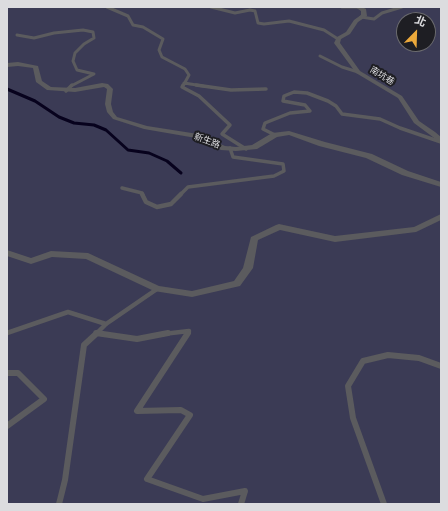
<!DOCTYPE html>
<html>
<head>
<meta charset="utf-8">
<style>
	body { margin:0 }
	#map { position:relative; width:448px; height:511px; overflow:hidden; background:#1e1e23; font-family:Bitter,"Noto Sans TC",serif }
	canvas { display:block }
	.frame { position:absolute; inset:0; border:8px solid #dcdcdf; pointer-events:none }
	.north { position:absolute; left:396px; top:12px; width:40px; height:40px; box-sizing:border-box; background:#1e1e23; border:1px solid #6a6a6e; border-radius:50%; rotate:23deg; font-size:11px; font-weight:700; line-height:16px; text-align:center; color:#dcdcdf }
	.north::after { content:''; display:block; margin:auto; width:14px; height:18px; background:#eca93b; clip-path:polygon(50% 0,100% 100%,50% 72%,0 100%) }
</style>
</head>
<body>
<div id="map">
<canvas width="448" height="511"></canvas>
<div class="frame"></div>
<div class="north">北</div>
</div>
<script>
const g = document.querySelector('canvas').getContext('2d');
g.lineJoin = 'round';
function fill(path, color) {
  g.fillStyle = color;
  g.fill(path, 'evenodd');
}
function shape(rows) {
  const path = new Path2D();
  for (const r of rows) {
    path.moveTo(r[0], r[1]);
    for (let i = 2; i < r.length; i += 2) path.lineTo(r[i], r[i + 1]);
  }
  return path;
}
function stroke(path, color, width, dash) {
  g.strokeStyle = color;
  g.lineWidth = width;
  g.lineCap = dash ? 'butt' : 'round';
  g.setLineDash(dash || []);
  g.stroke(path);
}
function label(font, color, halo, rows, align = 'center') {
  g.font = font + ' Bitter,"Noto Sans TC",serif';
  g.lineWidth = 4;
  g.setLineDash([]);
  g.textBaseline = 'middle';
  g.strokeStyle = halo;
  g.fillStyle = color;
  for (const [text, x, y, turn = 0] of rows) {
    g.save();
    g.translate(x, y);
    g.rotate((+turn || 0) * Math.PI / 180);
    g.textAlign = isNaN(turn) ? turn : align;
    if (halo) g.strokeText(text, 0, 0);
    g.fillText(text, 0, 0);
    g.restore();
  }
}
fill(shape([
	[7,7,441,7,441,504,7,504],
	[404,20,428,20,428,44,404,44]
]), '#3b3b55');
stroke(shape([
	[7,89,35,101,59,117,74,123,94,125,106,130,128,150,149,153,167,161,181,173]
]), '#07021d', 3);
stroke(shape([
	[107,7,128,16,133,25,143,27,163,39,159,50,162,57,185,69,189,75,183,86],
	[211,7,235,13,250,10,255,11,258,23,264,24,289,21,324,30,338,39],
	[342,7,359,7],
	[361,17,374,19,382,13,402,7],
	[17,35,34,38,54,33,83,30,93,32,94,38,84,44,75,53,73,61,77,70,94,74,71,86],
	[320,56,342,67,358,72],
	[184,83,203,86]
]), '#5b5b5e', 3);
stroke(shape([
	[183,85,182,87,199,96,230,125,222,134,246,149],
	[196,85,231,90,266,89],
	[66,91,72,85],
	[275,135,263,129,265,123,290,113,310,111,305,105,283,101,284,96,294,92,307,93,328,101,336,106,342,114,380,119,400,128,441,142],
	[122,188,142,193,143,195],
	[180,195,188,187,274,176,284,171,283,164,233,157,230,148]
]), '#5b5b5e', 3.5);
stroke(shape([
	[142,194,146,202,157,207,171,204,181,194],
	[7,333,68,312,106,324],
	[96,333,102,334],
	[96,334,106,324,157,289],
	[163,334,189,331,187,334]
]), '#5b5b5e', 4.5);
stroke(shape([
	[96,333,137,339,168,333],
	[188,333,137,411,181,410,190,415,147,479,203,499,245,491,241,504],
	[7,373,18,373,44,399,7,426],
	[59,504,65,480,84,345,97,333],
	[384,504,353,418,348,386,363,361,388,355,419,358,441,366]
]), '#5b5b5e', 6);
fill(shape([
	[355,7,362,7,366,9,367,16,358,22,350,34,341,39,340,43,360,71,402,96,419,121,435,132,441,137,441,143,414,123,398,98,356,73,334,43,337,37,346,32,354,20,361,15,361,11,355,7],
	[18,62,38,66,42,81,51,87,75,88,102,83,108,84,113,89,111,104,113,112,117,117,147,126,198,134,225,146,236,147,252,145,272,133,289,131,325,142,372,154,408,171,441,182,441,187,402,175,366,158,319,146,289,135,277,137,257,149,236,151,221,150,196,138,144,129,113,119,107,112,105,104,107,89,104,87,75,92,47,90,36,82,33,68,18,66,7,67,7,63,18,62],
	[441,214,441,220,416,232,335,242,280,230,258,240,253,268,240,286,192,297,154,291,86,259,52,257,31,264,7,256,7,250,31,258,51,251,88,253,159,286,192,291,234,281,243,268,251,237,276,225,279,224,335,236,414,227,441,214]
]), '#5b5b5e');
label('9px', '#dcdcdf', '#1e1e23', [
	["南坑巷",382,76,31],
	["新生路",207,141,20]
]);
</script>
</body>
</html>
